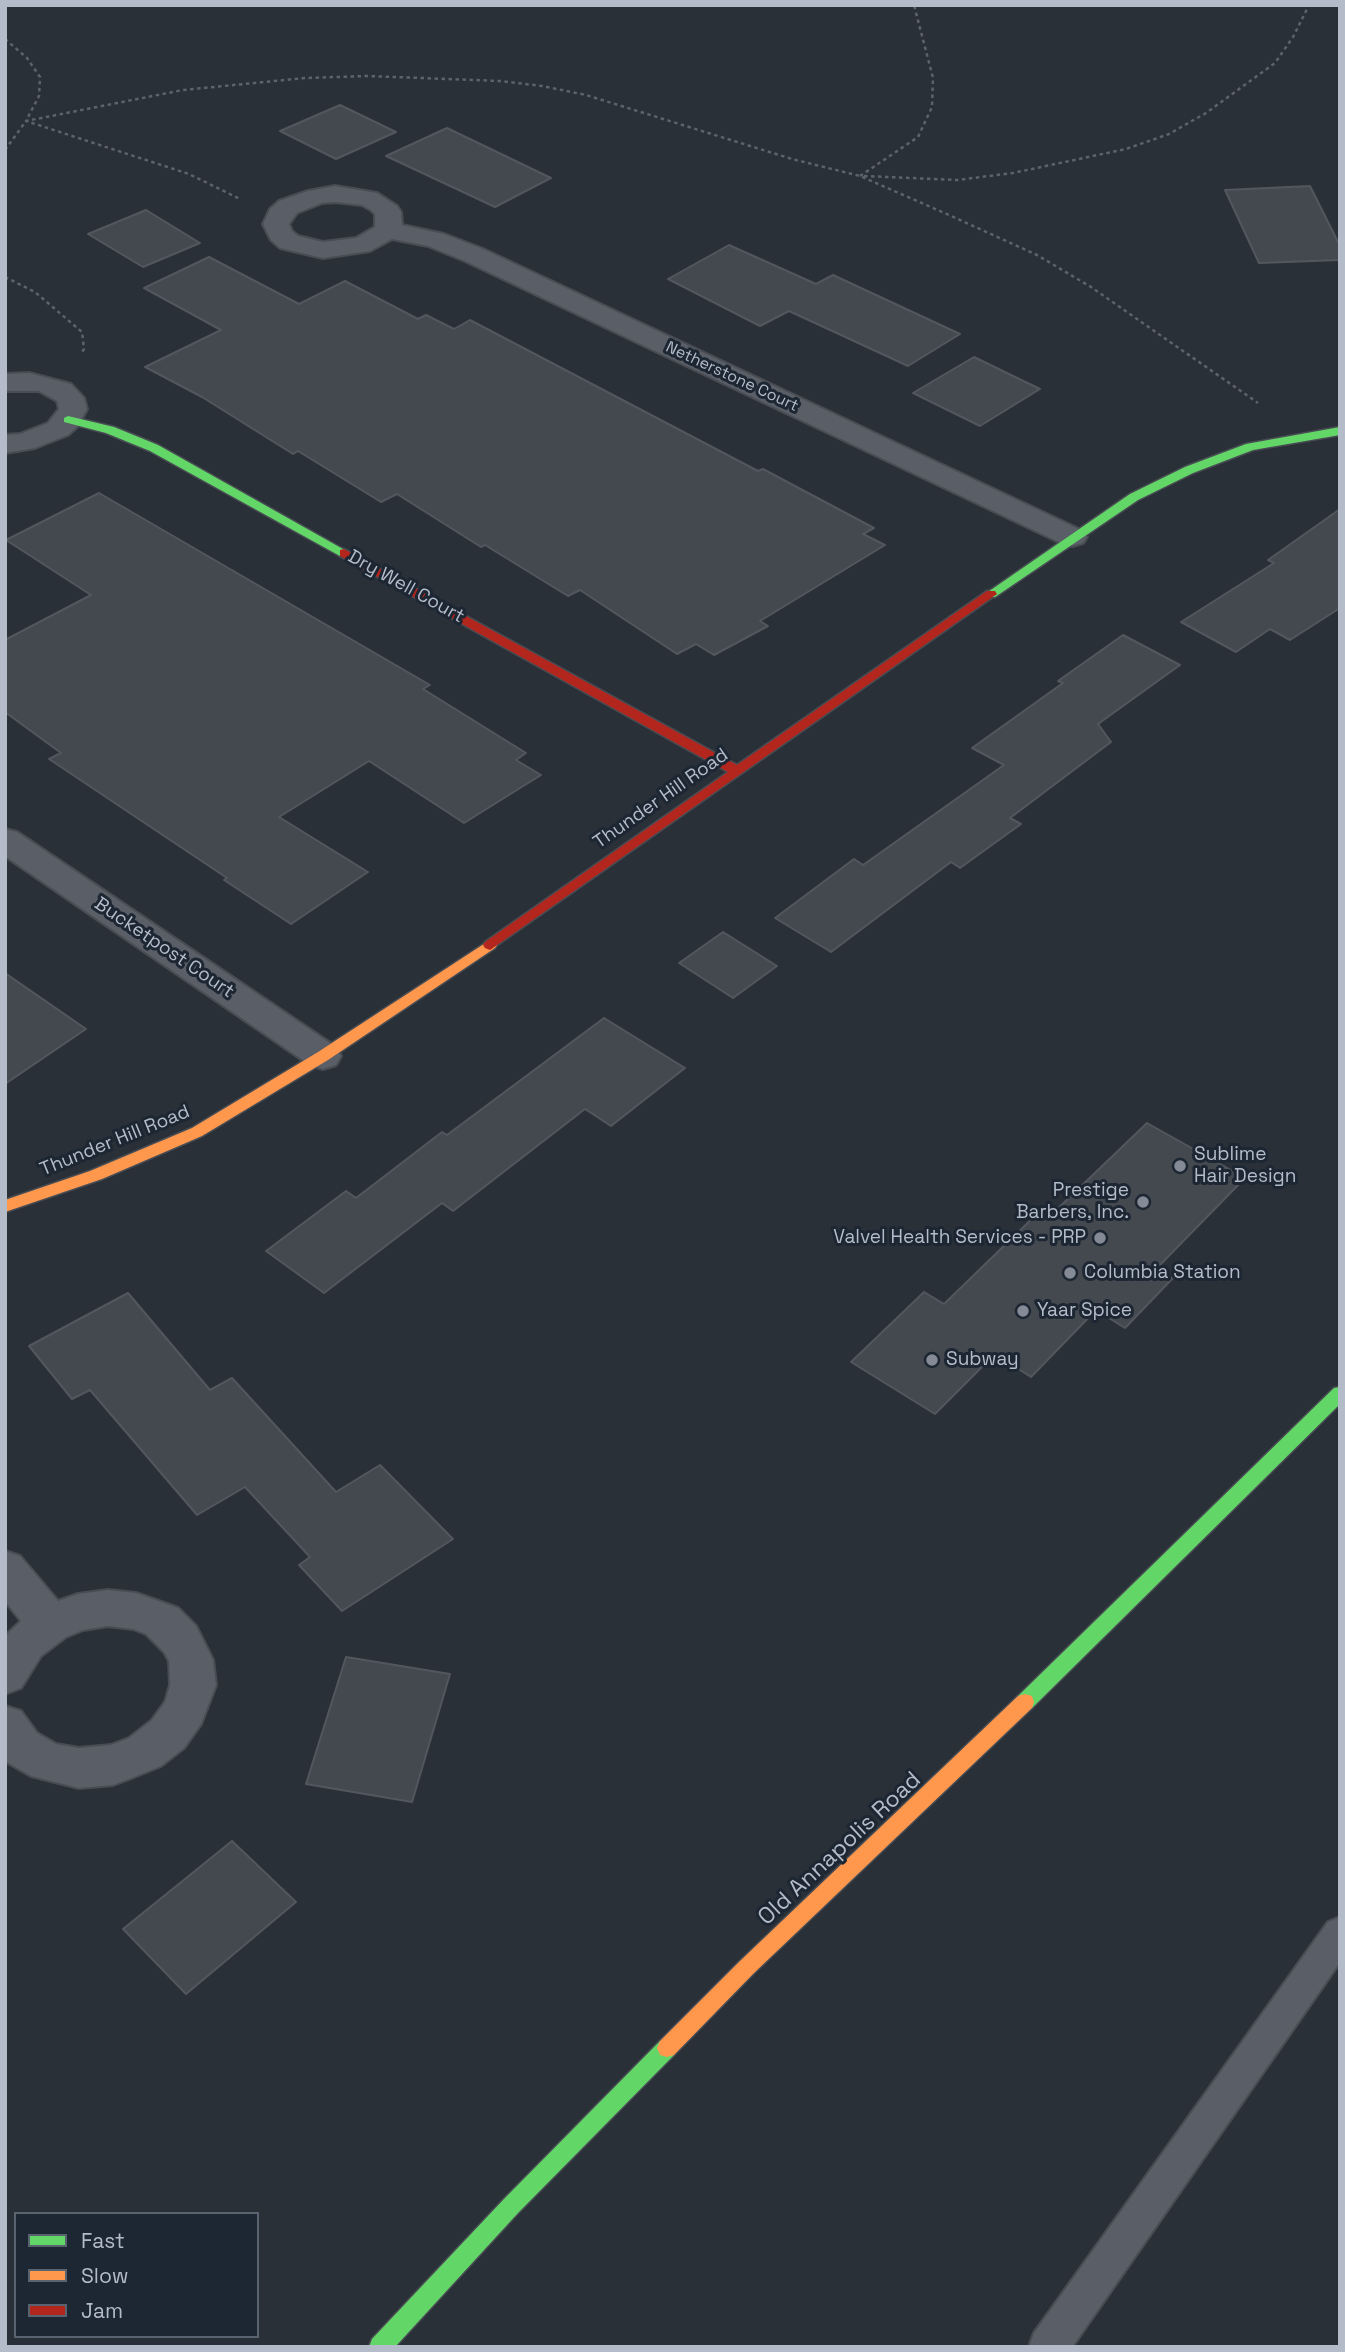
<!DOCTYPE html>
<html>
<head>
<meta charset="utf-8">
<style>
	body { margin:0 }
	#map { position:relative; width:1345px; height:2352px; overflow:hidden; background:#2a3038; font-family:"Space Grotesk",sans-serif }
	canvas { display:block }
	.frame { position:absolute; inset:0; border:7px solid #b4bcc9; pointer-events:none }
	.legend { position:absolute; left:14px; top:2212px; width:245px; height:126px; box-sizing:border-box; background:#1d2633; border:2px solid #59626f; margin:0; padding:9px 12px; list-style:none; font-size:21px; color:#b4bcc9 }
	.legend li { display:flex; align-items:center; gap:14px; height:35px }
	.legend b { width:35px; border:2px solid #59626f }
</style>
</head>
<body>
<div id="map">
<canvas width="1345" height="2352"></canvas>
<div class="frame"></div>
<ul class="legend">
<li><b style="height:9px;background:#63d668"></b>Fast</li>
<li><b style="height:9px;background:#ff974d"></b>Slow</li>
<li><b style="height:9px;background:#b3261e"></b>Jam</li>
</ul>
</div>
<script>
const g = document.querySelector('canvas').getContext('2d');
g.lineJoin = 'round';
function fill(path, color) {
  g.fillStyle = color;
  g.fill(path, 'evenodd');
}
function shape(rows) {
  const path = new Path2D();
  for (const r of rows) {
    path.moveTo(r[0], r[1]);
    for (let i = 2; i < r.length; i += 2) path.lineTo(r[i], r[i + 1]);
  }
  return path;
}
function stroke(path, color, width, dash) {
  g.strokeStyle = color;
  g.lineWidth = width;
  g.lineCap = dash ? 'butt' : 'round';
  g.setLineDash(dash || []);
  g.stroke(path);
}
function label(font, color, halo, rows, align = 'center') {
  g.font = font + ' "Space Grotesk",sans-serif';
  g.lineWidth = 6;
  g.setLineDash([]);
  g.textBaseline = 'middle';
  g.strokeStyle = halo;
  g.fillStyle = color;
  for (const [text, x, y, turn = 0] of rows) {
    g.save();
    g.translate(x, y);
    g.rotate((+turn || 0) * Math.PI / 180);
    g.textAlign = isNaN(turn) ? turn : align;
    if (halo) g.strokeText(text, 0, 0);
    g.fillText(text, 0, 0);
    g.restore();
  }
}
const building = shape([
	[340,105,396,132,336,159,280,131,340,105],
	[447,128,551,178,495,207,386,156,447,128],
	[1310,186,1340,246,1340,260,1259,263,1225,190,1310,186],
	[146,210,200,243,143,267,88,234,146,210],
	[729,245,816,284,833,275,960,334,908,366,789,311,760,326,668,279,729,245],
	[209,257,299,304,345,281,418,319,426,315,454,329,470,320,758,471,763,469,874,528,863,534,885,545,760,621,768,626,714,655,696,644,677,654,580,590,568,596,485,545,481,547,397,494,381,502,298,451,293,454,202,397,145,367,221,330,144,288,209,257],
	[974,357,1040,389,980,426,913,393,974,357],
	[99,493,430,685,423,689,526,753,516,760,541,775,464,823,369,761,279,817,368,872,291,924,224,880,227,878,49,759,61,753,5,712,5,640,91,595,6,540,99,493],
	[1340,509,1340,608,1290,640,1270,629,1236,652,1181,622,1274,563,1268,560,1340,509],
	[1123,635,1180,665,1098,724,1111,742,1010,818,1021,824,960,868,951,862,831,952,775,918,854,859,863,865,1004,765,972,748,1063,683,1058,681,1123,635],
	[723,932,777,966,733,998,679,963,723,932],
	[5,973,86,1029,5,1084,5,973],
	[604,1018,685,1068,611,1126,585,1109,453,1211,442,1203,324,1293,266,1251,346,1191,356,1198,442,1132,447,1135,604,1018],
	[1147,1123,1245,1178,1156,1269,1173,1278,1125,1328,1096,1310,1031,1377,995,1354,935,1414,851,1362,924,1292,944,1304,1041,1210,1050,1216,1147,1123],
	[128,1293,210,1390,232,1378,336,1492,380,1465,453,1539,342,1611,299,1565,310,1557,245,1487,197,1515,90,1390,72,1399,29,1346,128,1293],
	[346,1657,450,1674,412,1802,306,1784,346,1657],
	[232,1841,296,1902,186,1994,123,1929,232,1841]
]);
fill(building, '#444950');
stroke(building, '#52575f', 2);
const lane = shape([
	[1340,1917,1340,1962,1072,2347,1029,2347,1034,2333,1328,1922,1340,1917]
]);
const street = shape([
	[335,186,377,193,397,206,401,212,402,225,444,234,483,249,1083,531,1087,537,1083,543,1072,546,1061,543,465,261,428,246,392,239,370,251,323,258,280,248,271,240,263,224,270,209,279,201,308,191,335,186],
	[335,202,362,205,371,210,375,214,375,227,356,238,323,242,298,236,292,231,289,224,297,213,322,203,335,202],
	[29,373,71,384,84,398,87,409,78,426,68,435,35,448,5,453,5,435,20,434,48,423,59,409,57,401,39,391,5,391,5,374,29,373],
	[5,829,17,832,336,1047,341,1056,336,1065,323,1069,310,1065,5,856,5,829],
	[5,1551,20,1556,58,1601,78,1594,108,1590,136,1593,178,1608,196,1626,213,1660,216,1685,201,1724,184,1748,161,1766,129,1779,113,1785,79,1788,31,1776,5,1761,5,1706,21,1711,37,1733,56,1744,79,1748,111,1745,129,1738,152,1720,165,1702,170,1685,169,1661,164,1652,146,1634,133,1629,108,1626,83,1630,66,1637,41,1656,21,1688,5,1694,5,1636,21,1621,5,1601,5,1551]
]);
const fast = shape([
	[68,416,114,427,158,445,350,553,348,556,340,556,150,451,106,433,64,422,64,418,68,416],
	[1340,427,1340,435,1253,450,1193,473,1138,500,995,597,987,597,985,594,1130,494,1185,467,1246,444,1340,427],
	[1340,1387,1340,1404,1032,1708,1025,1710,1018,1708,1016,1702,1018,1696,1334,1388,1340,1387],
	[667,2039,674,2041,677,2048,674,2055,518,2213,395,2347,369,2347,372,2339,504,2199,660,2041,667,2039]
]);
const slow = shape([
	[490,940,495,942,497,945,495,948,328,1060,202,1136,102,1179,5,1212,5,1200,90,1171,192,1128,318,1052,490,940],
	[1025,1694,1032,1696,1034,1702,1032,1708,754,1973,674,2055,667,2057,660,2055,657,2048,660,2041,740,1961,1018,1696,1025,1694]
]);
const jam = shape([
	[344,549,737,765,987,591,995,591,997,594,490,950,485,948,483,945,485,942,728,772,340,556,340,550,344,549]
]);
stroke(lane, '#484c53', 4);
stroke(street, '#484c53', 4);
stroke(fast, '#484c53', 3);
stroke(slow, '#484c53', 3);
stroke(jam, '#484c53', 3);
stroke(shape([
	[5,39,27,58,40,77,39,96,26,121,189,174,240,199],
	[5,150,26,121,183,90,305,78,368,76,500,81,542,86,586,95,792,159,860,176,949,215,1037,255,1091,287,1258,403],
	[860,176,918,137,932,107,933,78,914,5],
	[864,176,957,180,1013,173,1126,149,1169,134,1206,113,1275,63,1293,37,1309,5],
	[5,277,35,292,82,332,84,349,81,354]
]), '#5d636a', 2.5, [3.5, 3.5]);
fill(lane, '#5a5e66');
fill(street, '#5a5e66');
fill(fast, '#63d668');
fill(slow, '#ff974d');
fill(jam, '#b3261e');
for (const [x, y, r, color] of [
	[1180,1166,7,"#848b96"],
	[1143,1202,7,"#848b96"],
	[1100,1238,7,"#848b96"],
	[1070,1273,7,"#848b96"],
	[1023,1311,7,"#848b96"],
	[932,1360,7,"#848b96"]
]) {
  const dot = new Path2D();
  dot.arc(x, y, r, 0, 2 * Math.PI);
  g.fillStyle = color;
  g.fill(dot);
  stroke(dot, '#1d2633', 2.5);
}
label('16px', '#b4bcc9', '#1d2633', [
	["Netherstone Court",732,377,25]
]);
label('19px', '#b4bcc9', '#1d2633', [
	["Dry Well Court",406,587,29],
	["Thunder Hill Road",661,799,-35],
	["Bucketpost Court",164,948,34],
	["Thunder Hill Road",115,1141,-22]
]);
label('19px', '#b4bcc9', '#1d2633', [
	["Sublime",1194,1155],
	["Hair Design",1194,1177],
	["Prestige",1129,1191,"right"],
	["Barbers, Inc.",1129,1213,"right"],
	["Valvel Health Services - PRP",1086,1238,"right"],
	["Columbia Station",1084,1273],
	["Yaar Spice",1037,1311],
	["Subway",946,1360]
], 'left');
label('23px', '#b4bcc9', '#1d2633', [
	["Old Annapolis Road",840,1849,-43]
]);
</script>
</body>
</html>
